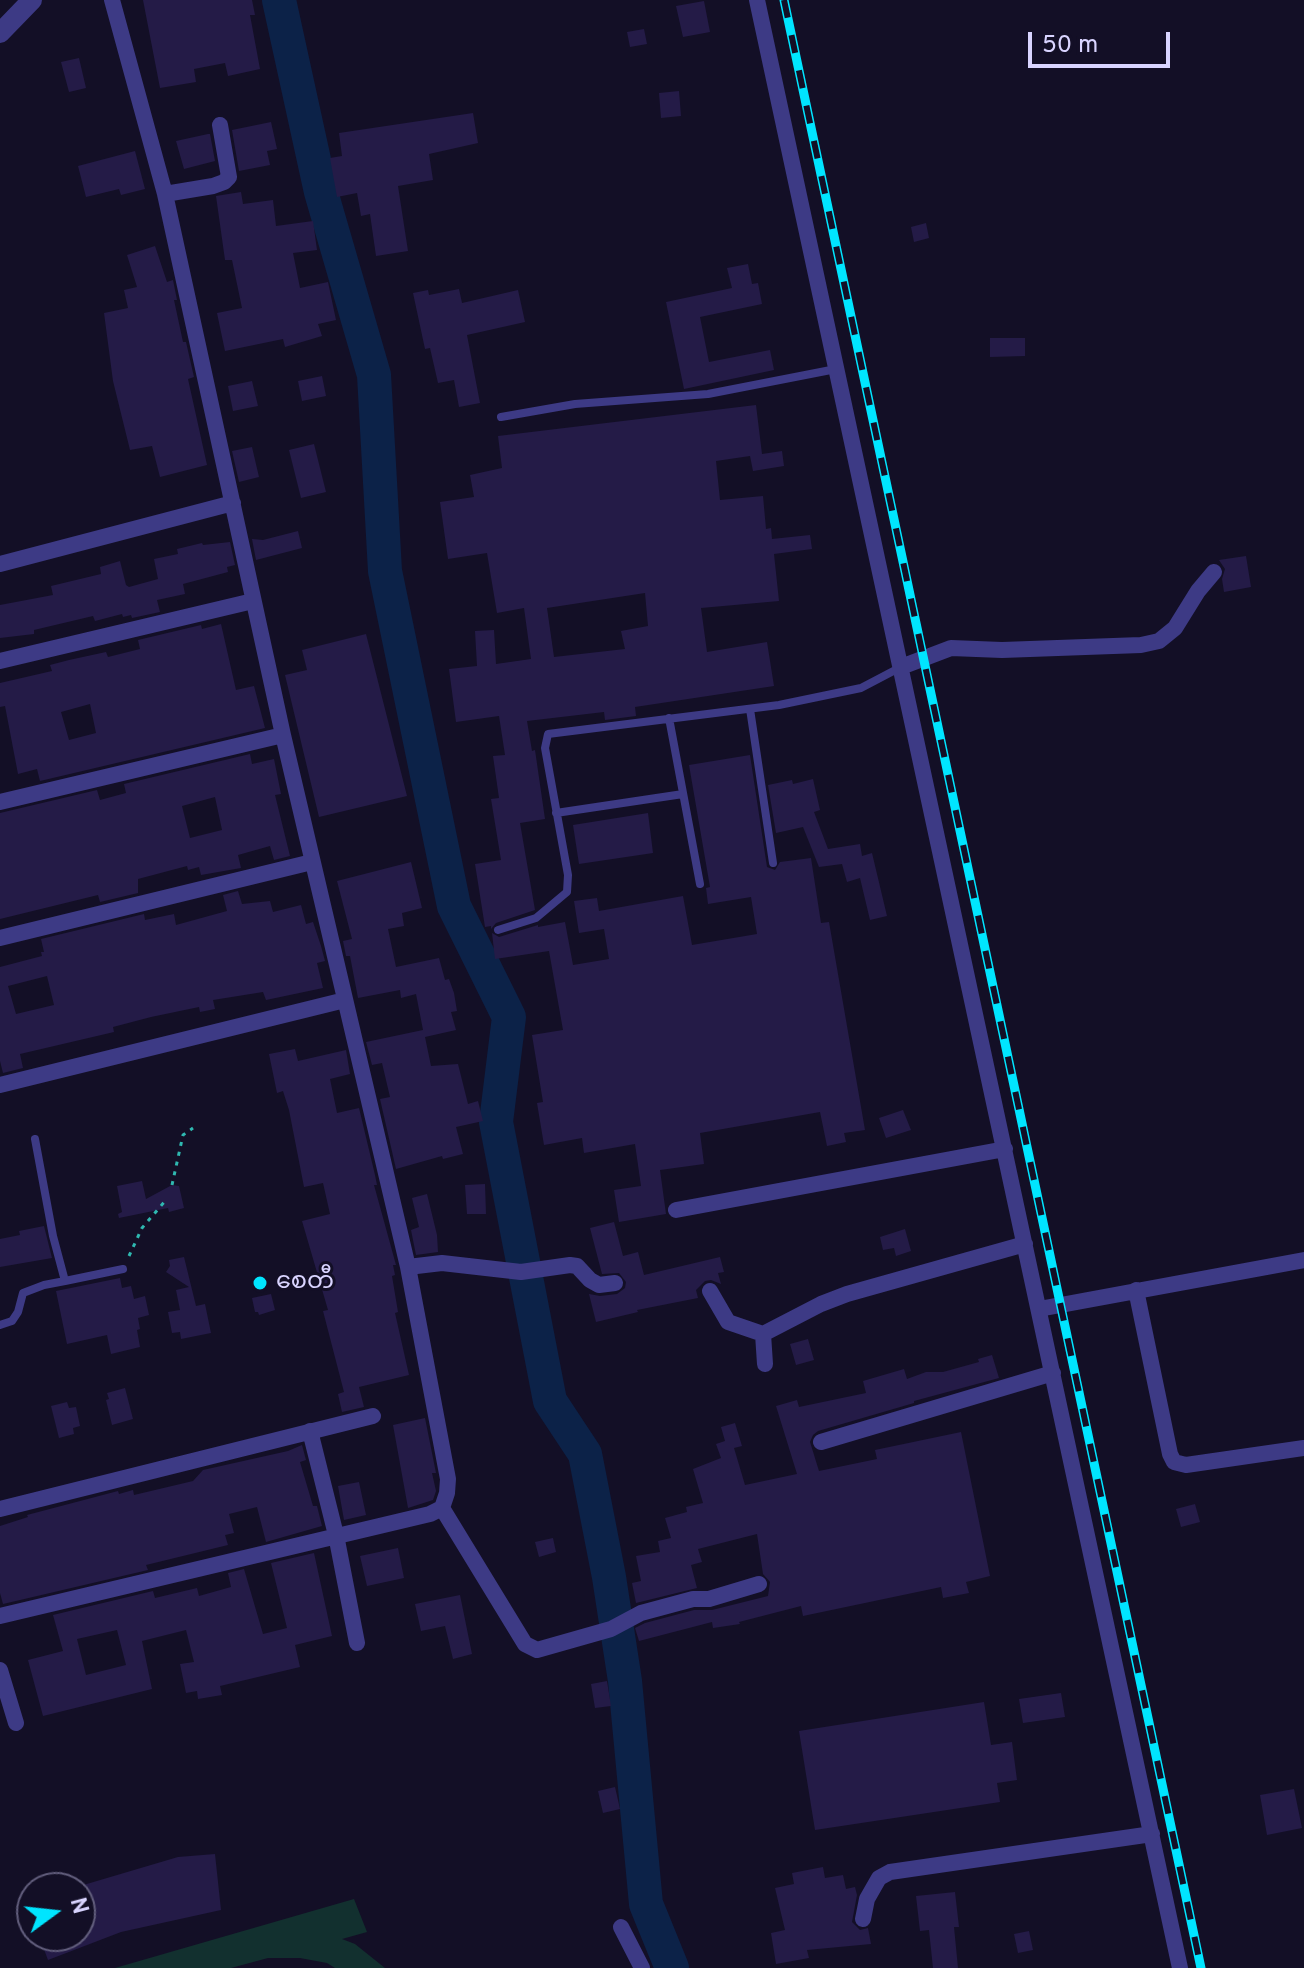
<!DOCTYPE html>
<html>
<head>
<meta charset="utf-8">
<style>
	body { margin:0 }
	#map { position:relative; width:1304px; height:1968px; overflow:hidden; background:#130f26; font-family:Overpass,sans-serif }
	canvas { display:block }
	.north { position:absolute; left:16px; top:1872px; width:80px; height:80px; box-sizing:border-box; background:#130f26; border:2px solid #625e7d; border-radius:50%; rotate:75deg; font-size:22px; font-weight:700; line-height:32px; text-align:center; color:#d9d4ff }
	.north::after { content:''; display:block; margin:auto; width:28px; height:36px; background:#00e5ff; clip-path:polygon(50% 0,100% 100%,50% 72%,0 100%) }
	.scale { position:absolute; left:1028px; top:32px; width:142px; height:36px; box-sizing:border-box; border:4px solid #d9d4ff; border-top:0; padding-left:10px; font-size:24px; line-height:28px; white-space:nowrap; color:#d9d4ff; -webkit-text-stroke:6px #130f26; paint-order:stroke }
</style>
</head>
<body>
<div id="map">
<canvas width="1304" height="1968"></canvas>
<div class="north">N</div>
<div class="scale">50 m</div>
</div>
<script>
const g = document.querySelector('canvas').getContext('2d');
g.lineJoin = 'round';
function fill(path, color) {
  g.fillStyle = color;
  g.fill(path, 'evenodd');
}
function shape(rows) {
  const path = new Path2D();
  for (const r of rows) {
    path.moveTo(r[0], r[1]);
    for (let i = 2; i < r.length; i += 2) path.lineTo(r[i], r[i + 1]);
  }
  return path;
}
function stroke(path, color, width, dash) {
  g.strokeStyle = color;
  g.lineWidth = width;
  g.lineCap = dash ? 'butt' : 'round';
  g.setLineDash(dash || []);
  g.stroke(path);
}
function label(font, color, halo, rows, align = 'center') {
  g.font = font + ' Overpass,"Noto Sans Myanmar",sans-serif';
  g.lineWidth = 6;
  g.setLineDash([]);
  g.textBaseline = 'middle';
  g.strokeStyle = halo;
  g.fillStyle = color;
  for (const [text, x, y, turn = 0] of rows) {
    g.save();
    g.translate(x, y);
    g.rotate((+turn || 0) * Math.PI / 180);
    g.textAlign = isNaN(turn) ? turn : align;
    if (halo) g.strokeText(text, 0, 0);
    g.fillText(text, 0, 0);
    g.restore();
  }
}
fill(shape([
	[354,1899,367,1932,342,1939,355,1944,385,1968,335,1968,327,1963,300,1958,268,1958,231,1968,115,1968]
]), '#12302f');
stroke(shape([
	[279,0,321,192,374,375,385,571,454,906,509,1017,496,1122,550,1401,585,1454,609,1577,625,1681,646,1904,672,1968]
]), '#0c2248', 34);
fill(shape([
	[143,0,252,0,255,15,250,15,260,69,228,76,225,63,194,69,196,82,160,88],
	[704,1,710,32,683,37,676,6],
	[644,29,647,44,630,47,627,32],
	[79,58,86,88,69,92,61,62],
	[679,91,681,116,661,118,659,93],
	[473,113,478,143,429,154,433,180,398,186,408,251,376,256,370,214,361,216,357,193,337,197,330,158,342,156,339,133],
	[271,122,277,149,267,151,270,165,239,171,232,130],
	[208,134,210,134,215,161,184,169,176,141],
	[135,151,145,189,121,195,119,189,86,197,78,166],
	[241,192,243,204,273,200,276,226,313,221,317,250,293,253,300,288,328,282,336,320,318,324,322,336,285,347,283,339,225,351,217,313,242,308,232,260,225,260,216,196],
	[926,223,929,238,914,242,911,227],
	[155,246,167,282,173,280,177,300,174,300,183,342,186,342,194,377,188,379,207,465,160,477,152,446,130,450,113,381,104,313,128,308,124,290,137,287,127,255],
	[748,264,752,284,758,283,762,304,700,317,709,362,770,350,774,370,684,389,666,302,732,288,727,268],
	[459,289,462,303,518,290,525,322,467,335,480,403,459,407,454,380,438,383,430,348,425,349,413,293,428,290,429,295],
	[990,338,1025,338,1025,356,990,357],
	[322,376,326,396,302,401,298,381],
	[252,381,258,406,233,411,228,386],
	[756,405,762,454,782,451,784,466,753,471,750,456,716,461,720,500,763,496,766,529,771,528,772,539,810,535,812,549,774,554,779,601,701,608,707,652,767,642,774,686,635,707,636,716,605,720,604,712,527,721,532,751,535,750,545,819,520,823,535,910,496,923,491,929,491,926,485,927,475,864,501,860,491,799,499,798,493,756,505,755,499,716,456,722,449,669,477,666,475,631,494,630,496,664,531,659,524,608,497,613,487,553,448,559,440,502,474,497,470,475,502,468,498,436],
	[645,593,648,626,621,631,625,649,554,657,547,608],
	[314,444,326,492,301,498,289,450],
	[252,447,259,477,239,482,232,451],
	[298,531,302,548,256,560,252,539,263,540],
	[230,542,235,565,227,567,228,572,183,584,185,594,157,600,160,612,132,618,131,615,123,617,122,614,95,621,93,616,34,630,34,634,0,638,0,605,53,595,51,586,101,574,100,567,120,561,126,585,129,587,158,579,154,559,178,554,177,549,202,543,203,545],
	[1246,556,1251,587,1224,592,1222,579,1225,569,1219,560],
	[221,624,236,690,254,686,265,728,40,781,37,769,18,774,5,706,0,707,0,683,52,671,50,665,69,660,106,652,108,657,140,649,138,640,201,625,202,629],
	[90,704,96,733,69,740,61,712],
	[366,634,407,796,319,817,285,675,307,670,302,650],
	[250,754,252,764,274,759,281,794,275,795,290,856,274,860,270,846,238,855,241,868,201,875,199,867,188,870,187,866,138,879,138,893,100,902,98,895,0,919,0,813,97,790,100,800,126,793,124,784],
	[215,797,222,830,190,838,182,806],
	[750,755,767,867,775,870,780,862,811,858,821,923,829,922,865,1130,844,1133,846,1142,827,1146,820,1112,700,1133,704,1164,660,1170,666,1214,619,1222,614,1190,641,1186,635,1144,584,1153,582,1138,544,1145,537,1103,543,1102,532,1035,563,1030,549,951,495,959,492,933,499,937,538,925,538,927,565,922,573,965,609,959,604,929,579,933,574,901,597,898,599,911,683,896,692,945,757,934,751,897,708,904,706,888,710,887,689,765],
	[813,779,820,810,814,812,828,849,860,844,862,856,872,853,887,916,870,920,860,878,847,882,842,864,819,867,803,827,776,833,768,785,792,780,793,784],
	[648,813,653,853,579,864,573,825],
	[411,862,422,908,402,913,404,926,388,929,396,967,439,958,445,980,449,979,454,993,457,1011,451,1012,456,1030,425,1037,431,1066,458,1064,468,1104,478,1101,483,1121,456,1127,463,1154,443,1159,442,1156,396,1169,380,1099,390,1097,382,1063,372,1065,366,1042,423,1030,416,994,401,998,400,990,358,998,350,956,346,956,343,941,352,939,337,881],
	[238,891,242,904,270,901,273,912,301,905,306,924,313,922,321,946,325,961,317,963,323,988,266,1000,263,992,213,1000,215,1009,200,1012,199,1007,151,1017,113,1027,114,1032,20,1054,23,1068,3,1073,0,1061,0,967,42,956,41,952,44,952,41,939,144,914,145,920,174,914,176,925,227,911,223,895],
	[47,976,54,1005,16,1014,8,986],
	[295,1049,298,1061,346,1050,350,1074,330,1079,337,1113,359,1108,375,1175,377,1185,374,1185,396,1265,393,1265,395,1275,392,1276,398,1312,395,1313,409,1375,359,1387,364,1407,342,1412,338,1394,344,1392,323,1311,328,1310,302,1221,330,1214,323,1183,304,1187,289,1110,283,1091,277,1093,269,1054],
	[903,1110,911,1130,886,1138,879,1118],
	[142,1181,146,1199,172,1185,179,1186,184,1208,169,1212,168,1208,119,1218,118,1214,122,1212,117,1186],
	[485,1184,486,1214,467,1214,465,1185],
	[427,1194,437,1235,438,1252,416,1255,411,1230,419,1227,412,1198],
	[614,1222,623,1256,638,1252,644,1275,720,1257,724,1272,718,1273,721,1284,711,1280,705,1281,696,1290,698,1298,637,1310,638,1312,596,1322,589,1294,600,1296,617,1294,625,1288,626,1282,619,1273,602,1274,590,1228],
	[44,1226,52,1258,0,1267,0,1239,20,1235,19,1231],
	[905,1229,911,1251,896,1256,894,1248,883,1250,880,1237],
	[184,1257,196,1306,205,1304,211,1333,181,1339,180,1332,172,1333,168,1312,180,1310,176,1290,189,1287,166,1272,170,1266,169,1260],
	[120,1278,122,1288,131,1286,134,1299,145,1296,149,1315,138,1318,140,1329,137,1330,140,1347,111,1354,107,1335,67,1344,56,1291],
	[271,1294,275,1310,259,1315,258,1312,255,1312,252,1298],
	[808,1339,814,1360,796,1365,790,1344],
	[992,1355,999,1378,914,1401,914,1403,818,1431,813,1435,810,1442,819,1471,877,1459,875,1450,961,1432,990,1576,966,1582,969,1593,943,1598,941,1587,803,1616,801,1606,739,1622,740,1624,713,1628,712,1622,639,1641,635,1628,645,1623,694,1610,712,1610,768,1596,770,1582,763,1574,757,1534,698,1549,702,1562,691,1565,697,1588,636,1603,632,1583,641,1581,636,1556,660,1552,658,1541,671,1538,665,1518,687,1512,686,1507,703,1503,693,1469,721,1458,716,1444,725,1441,721,1427,735,1423,742,1446,734,1448,745,1485,797,1474,776,1406,797,1400,799,1407,842,1398,866,1393,863,1381,904,1369,907,1379,926,1372,943,1372,979,1362,978,1359],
	[125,1388,133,1419,112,1425,106,1400,109,1399,107,1393],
	[67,1402,69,1408,76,1407,80,1426,73,1428,74,1434,59,1438,51,1406],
	[425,1418,436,1473,432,1473,436,1491,433,1500,408,1508,393,1425],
	[302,1445,306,1460,300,1462,313,1506,317,1506,322,1526,266,1542,257,1507,229,1514,234,1533,225,1535,228,1545,146,1565,148,1570,3,1604,0,1593,0,1526,28,1517,27,1515,118,1491,119,1494,133,1490,134,1495,193,1481,203,1470,288,1451],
	[359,1482,366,1515,344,1520,338,1486],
	[1195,1504,1200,1522,1181,1527,1176,1509],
	[553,1538,556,1552,539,1557,535,1542],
	[398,1548,404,1578,367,1586,360,1556],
	[314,1553,332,1636,295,1645,300,1667,220,1686,222,1695,198,1699,197,1691,186,1693,180,1664,194,1662,186,1630,142,1641,152,1689,43,1716,28,1660,63,1651,53,1615,153,1591,155,1598,197,1588,199,1596,231,1587,228,1573,244,1569,263,1634,287,1628,271,1563],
	[117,1630,126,1665,86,1675,77,1639],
	[460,1595,472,1654,453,1659,445,1626,421,1631,415,1604],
	[607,1681,611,1706,595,1708,591,1684],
	[1061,1693,1065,1717,1023,1723,1019,1699],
	[984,1702,991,1745,1012,1742,1017,1780,997,1783,1000,1802,815,1830,799,1731],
	[615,1787,620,1809,603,1813,598,1791],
	[1294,1789,1302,1828,1267,1835,1260,1795],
	[215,1854,221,1910,121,1932,48,1960,39,1936,80,1936,80,1886,178,1857],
	[823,1867,825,1878,843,1875,846,1889,855,1887,857,1895,852,1922,860,1930,868,1928,871,1944,807,1950,809,1958,776,1964,771,1933,785,1930,775,1888,794,1884,792,1873],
	[955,1892,959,1927,954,1927,958,1968,933,1968,929,1930,920,1931,916,1896],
	[1029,1931,1033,1950,1018,1953,1014,1934]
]), '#241b47');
stroke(shape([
	[172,1185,183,1135,193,1128],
	[129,1256,142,1228,166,1200]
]), '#2fb8b0', 3, [4, 6]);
stroke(shape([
	[501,417,575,404,708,394,836,369],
	[750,709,773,863],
	[669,718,700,884],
	[556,813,683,794],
	[498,930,536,918,567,892,568,875,545,748,548,734,779,705,861,688,901,667],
	[65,1281,123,1269],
	[0,1325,12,1321,18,1312,23,1293,44,1285,65,1281,53,1236,35,1139]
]), '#3d3a85', 8);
stroke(shape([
	[757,0,1180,1968],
	[165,194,213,186,224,182,229,177,220,125],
	[0,564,233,503],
	[0,661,253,601],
	[901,667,951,648,1002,650,1141,645,1159,641,1175,628,1198,591,1214,572],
	[0,802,283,735],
	[0,938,312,862],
	[0,1085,345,1000],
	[676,1210,1005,1149],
	[408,1267,442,1263,521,1272,570,1265,577,1266,590,1280,599,1285,615,1283],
	[1136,1290,1170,1454,1174,1462,1186,1465,1304,1448],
	[710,1291,728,1322,763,1334],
	[1039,1309,1304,1260],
	[765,1364,763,1334,821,1304,847,1294,1025,1244],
	[310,1431,336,1535,357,1643],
	[821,1442,1053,1373],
	[442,1508,525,1644,537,1650,611,1629,641,1613,693,1599,709,1599,759,1584],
	[0,1509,373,1416],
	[0,1616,430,1514,442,1508,447,1493,448,1479,408,1267,283,735,165,194,112,0],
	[0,1670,16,1723],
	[863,1919,867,1899,879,1878,890,1872,1152,1834],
	[621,1927,642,1968]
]), '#3d3a85', 16);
stroke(shape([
	[0,33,32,0]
]), '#3d3a85', 20);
const rail = shape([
	[784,0,1201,1968]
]);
stroke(rail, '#00e5ff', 9);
stroke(rail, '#130f26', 6, [18]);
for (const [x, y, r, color] of [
	[260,1283,8,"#00e5ff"]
]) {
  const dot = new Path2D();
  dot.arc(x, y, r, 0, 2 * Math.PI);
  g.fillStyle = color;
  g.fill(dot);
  stroke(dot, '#130f26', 3);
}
label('24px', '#d9d4ff', '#130f26', [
	["စေတီ",276,1283]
], 'left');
</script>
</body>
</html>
